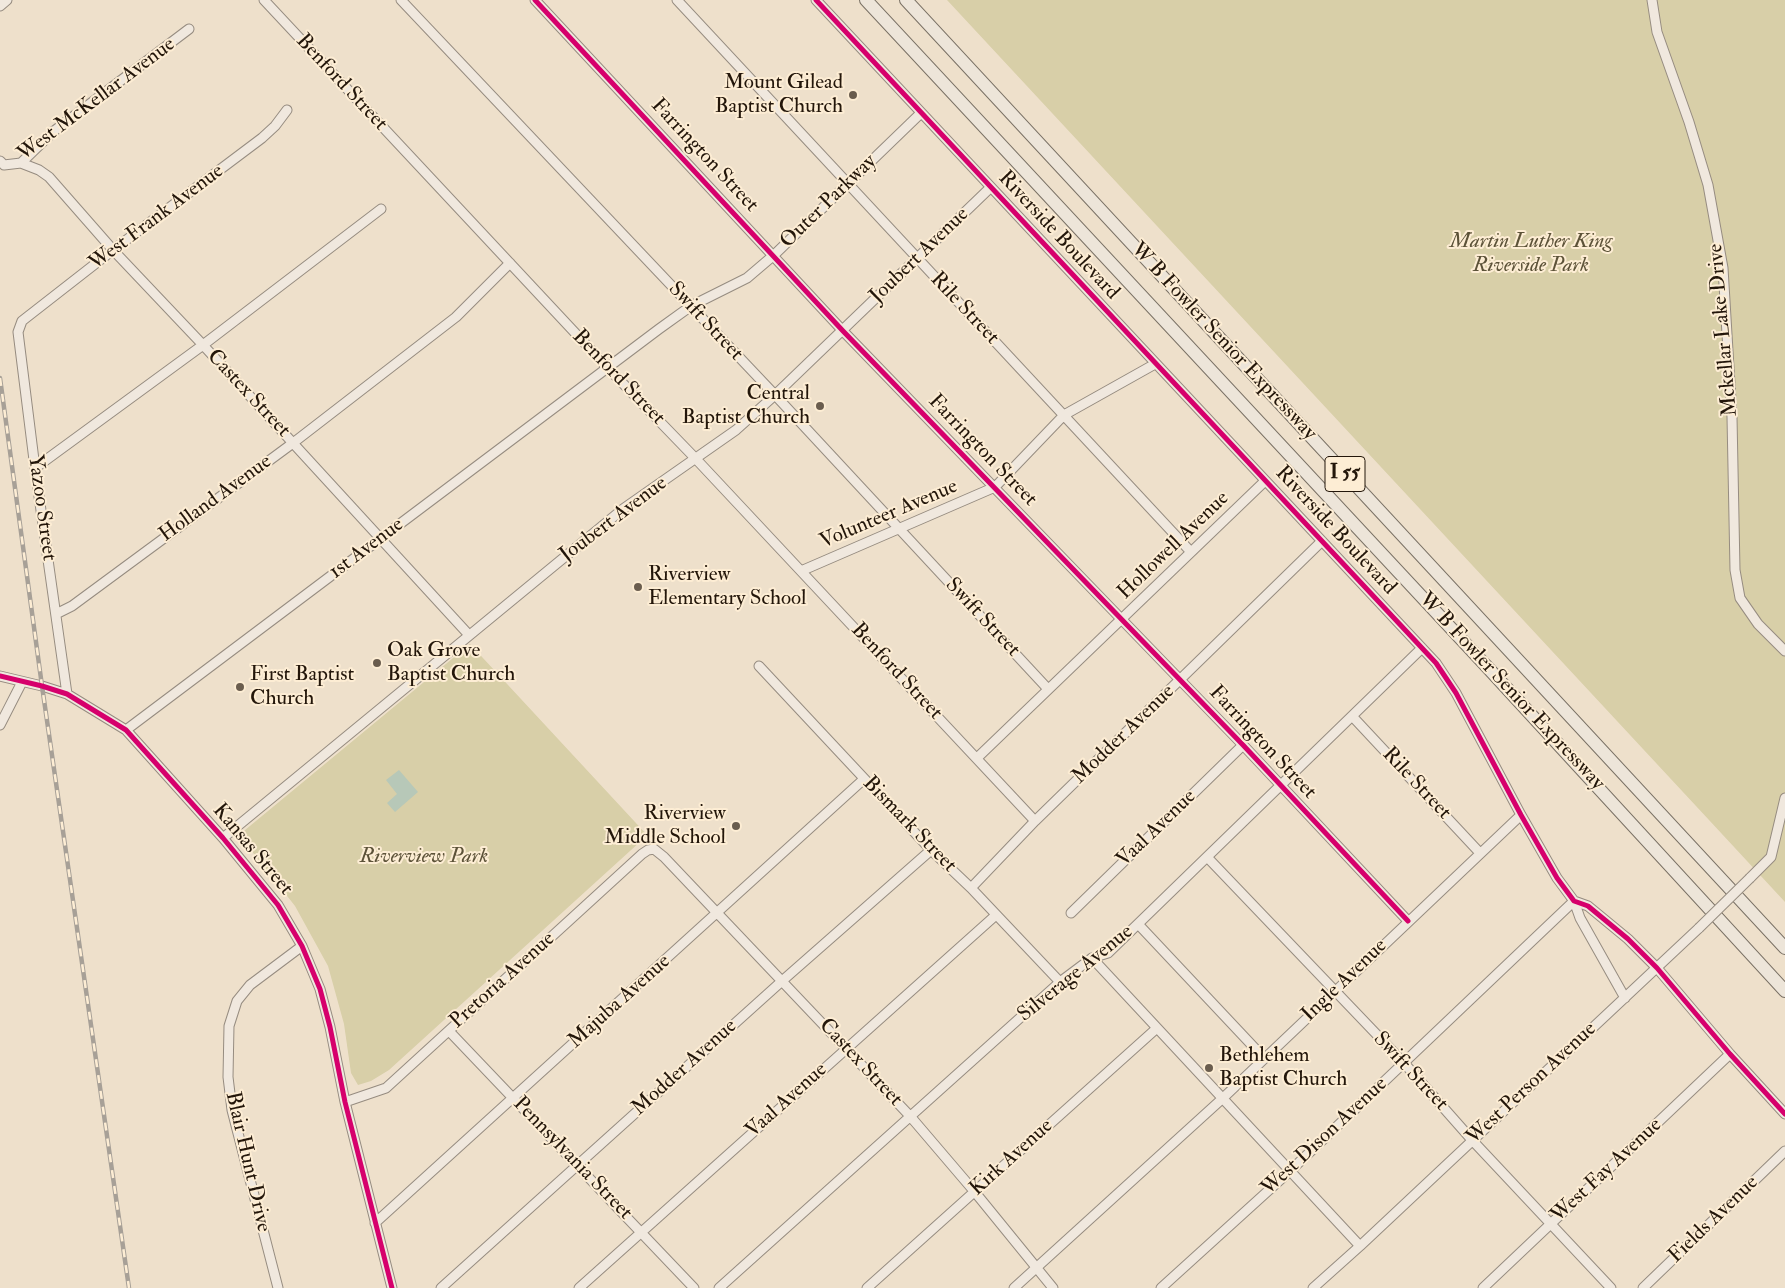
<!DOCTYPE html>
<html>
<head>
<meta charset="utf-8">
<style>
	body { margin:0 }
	canvas { display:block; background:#eee0cb }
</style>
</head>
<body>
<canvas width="1785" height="1288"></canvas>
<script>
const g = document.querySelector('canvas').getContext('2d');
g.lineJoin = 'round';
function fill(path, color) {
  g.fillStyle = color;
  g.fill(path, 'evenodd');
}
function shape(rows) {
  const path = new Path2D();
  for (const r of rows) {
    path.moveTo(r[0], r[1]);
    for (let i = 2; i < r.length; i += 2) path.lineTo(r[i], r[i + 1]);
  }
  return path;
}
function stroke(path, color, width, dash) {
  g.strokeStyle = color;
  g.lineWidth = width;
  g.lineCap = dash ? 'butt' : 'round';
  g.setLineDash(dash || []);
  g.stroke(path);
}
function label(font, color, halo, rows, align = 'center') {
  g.font = font + ' "IM FELL Double Pica",serif';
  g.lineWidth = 4;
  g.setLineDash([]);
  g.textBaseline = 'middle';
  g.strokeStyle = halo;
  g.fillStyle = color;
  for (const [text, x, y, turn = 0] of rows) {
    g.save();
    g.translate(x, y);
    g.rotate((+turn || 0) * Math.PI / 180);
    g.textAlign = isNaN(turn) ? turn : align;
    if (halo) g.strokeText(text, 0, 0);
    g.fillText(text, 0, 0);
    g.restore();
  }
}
fill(shape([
	[947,0,1785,0,1785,902,1709,820],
	[470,644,648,836,641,841,389,1070,371,1081,358,1085,351,1073,344,1024,328,966,295,906,239,835]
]), '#d8cfa8');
fill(shape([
	[399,770,418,792,395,812,387,803,397,794,386,780]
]), '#b7c8b8');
const minor = shape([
	[264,0,607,367,696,459,1035,821],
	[401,0,775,395,1048,689],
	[535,0,843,331,1243,745,1408,921],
	[677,0,1191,552],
	[816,0,1436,663,1456,693,1521,815,1557,878,1574,901,1588,906,1628,939,1657,968,1730,1054,1785,1114],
	[1652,0,1657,32,1689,122,1708,185,1723,268,1732,417,1735,570,1740,598,1758,624,1785,651],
	[0,6,7,0],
	[0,161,4,165,21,163,54,131,189,29],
	[21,163,39,170,49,177,113,250,203,345,469,635],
	[35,468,203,345,381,209],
	[801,571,995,487,1064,415,1155,364],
	[56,614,72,606,293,443,456,317,510,263],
	[759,666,931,850,971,888,1060,982],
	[0,676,42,686,67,694,126,730,223,838,278,905,302,946,320,989,330,1027,345,1102,392,1288],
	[67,694,35,468,18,332,22,321,113,250,262,138,275,126,287,110],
	[1352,716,1480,853],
	[0,725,22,682],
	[126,730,659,329,691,306,747,278,774,255,921,113],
	[977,758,1265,481],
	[223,838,623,509,736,430,775,395,991,187],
	[1207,857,1404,1063,1472,1140,1611,1288],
	[1750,878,1771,857,1785,798],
	[971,888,1035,821,1322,541],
	[1071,913,1243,745],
	[1138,924,1264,1058],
	[1092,958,1360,1246],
	[449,1031,694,1288],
	[345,1102,386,1088,642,854,648,850,654,849,664,857,910,1116,974,1191,1053,1288],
	[375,1223,864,779],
	[278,1288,232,1110,228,1077,229,1026,237,1001,250,985,302,946],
	[441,1288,782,981,931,850],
	[579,1288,996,915],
	[719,1288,1060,982,1092,958,1108,953,1422,648],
	[867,1288,1157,1028],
	[1014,1288,1223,1098,1521,815],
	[1161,1288,1290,1171,1574,901,1580,918,1625,998],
	[1313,1288,1360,1246,1699,928],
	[1483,1288,1730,1054],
	[1643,1288,1785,1151]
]);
const highway = shape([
	[866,0,1489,669,1785,991],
	[906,0,1785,948]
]);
stroke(minor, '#968c80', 11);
stroke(highway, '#7a7165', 14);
stroke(minor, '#f0e8de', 9);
stroke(highway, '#ede5d9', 12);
const rail = shape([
	[0,378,42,686,129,1288]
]);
stroke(rail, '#a7a097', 4.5);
stroke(rail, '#fdedd4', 2.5, [8]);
const minorBridge = shape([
	[1699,928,1750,878]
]);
stroke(minorBridge, '#968c80', 11, []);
stroke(minorBridge, '#f0e8de', 9);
stroke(shape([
	[535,0,843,331,1243,745,1408,921],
	[816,0,1436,663,1456,693,1521,815,1557,878,1574,901,1588,906,1628,939,1657,968,1730,1054,1785,1114],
	[0,676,42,686,67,694,126,730,223,838,278,905,302,946,320,989,330,1027,345,1102,392,1288]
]), '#d6006c', 5);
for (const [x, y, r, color] of [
	[853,95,5,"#6a5d4e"],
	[820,406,5,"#6a5d4e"],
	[638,587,5,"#6a5d4e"],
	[377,663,5,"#6a5d4e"],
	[240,687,5,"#6a5d4e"],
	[736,826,5,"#6a5d4e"],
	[1209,1068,5,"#6a5d4e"]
]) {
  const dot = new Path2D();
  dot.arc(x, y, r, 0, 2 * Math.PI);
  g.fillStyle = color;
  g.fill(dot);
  stroke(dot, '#fdedd4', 2);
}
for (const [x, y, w] of [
	[1345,474,40]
]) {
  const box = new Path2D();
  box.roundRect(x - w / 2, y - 17.5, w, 35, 4);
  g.fillStyle = '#fdedd4';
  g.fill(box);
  stroke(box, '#23160a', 1);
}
label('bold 20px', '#23160a', null, [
	["I 55",1345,474]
]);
label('21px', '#23160a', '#fdedd4', [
	["Benford Street",341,83,47],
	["West McKellar Avenue",97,100,-37],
	["Farrington Street",704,156,47],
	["Outer Parkway",829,202,-44],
	["West Frank Avenue",157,218,-37],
	["Riverside Boulevard",1058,236,47],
	["Joubert Avenue",920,256,-44],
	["Rile Street",964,309,47],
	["Swift Street",705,322,47],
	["Mckellar Lake Drive",1724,330,-95],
	["W B Fowler Senior Expressway",1223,342,47],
	["Benford Street",618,378,46],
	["Castex Street",248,394,47],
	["Farrington Street",982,451,46],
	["Holland Avenue",216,499,-36],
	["Yazoo Street",41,508,82],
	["Volunteer Avenue",889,515,-23],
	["Joubert Avenue",614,520,-37],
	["Riverside Boulevard",1335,531,47],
	["Hollowell Avenue",1174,546,-44],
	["1st Avenue",367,549,-37],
	["Swift Street",982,618,47],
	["Benford Street",896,672,47],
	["W B Fowler Senior Expressway",1511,692,47],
	["Modder Avenue",1124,735,-44],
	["Farrington Street",1262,743,47],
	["Rile Street",1416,784,47],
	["Bismark Street",909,825,46],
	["Vaal Avenue",1157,829,-44],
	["Kansas Street",252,850,50],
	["Silverage Avenue",1076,974,-39],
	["Pretoria Avenue",503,981,-42],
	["Ingle Avenue",1345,981,-44],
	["Majuba Avenue",620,1002,-42],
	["Castex Street",860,1063,47],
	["Modder Avenue",685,1068,-42],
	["Swift Street",1410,1072,47],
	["West Person Avenue",1532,1084,-43],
	["Vaal Avenue",787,1101,-42],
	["West Dison Avenue",1325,1137,-43],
	["Kirk Avenue",1012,1158,-42],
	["Pennsylvania Street",572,1159,46],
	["Blair Hunt Drive",247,1162,77],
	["West Fay Avenue",1607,1171,-43],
	["Fields Avenue",1714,1220,-44]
]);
label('21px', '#23160a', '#fdedd4', [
	["Mount Gilead",843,83,"right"],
	["Baptist Church",843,107,"right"],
	["Central",810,394,"right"],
	["Baptist Church",810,418,"right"],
	["Riverview",648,575],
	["Elementary School",648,599],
	["Oak Grove",387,651],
	["Baptist Church",387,675],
	["First Baptist",250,675],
	["Church",250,699],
	["Riverview",726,814,"right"],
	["Middle School",726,838,"right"],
	["Bethlehem",1219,1056],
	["Baptist Church",1219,1080]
], 'left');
label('italic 21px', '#5c5238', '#fdedd4', [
	["Martin Luther King",1531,242],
	["Riverside Park",1531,266],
	["Riverview Park",424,857]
]);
</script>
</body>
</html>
